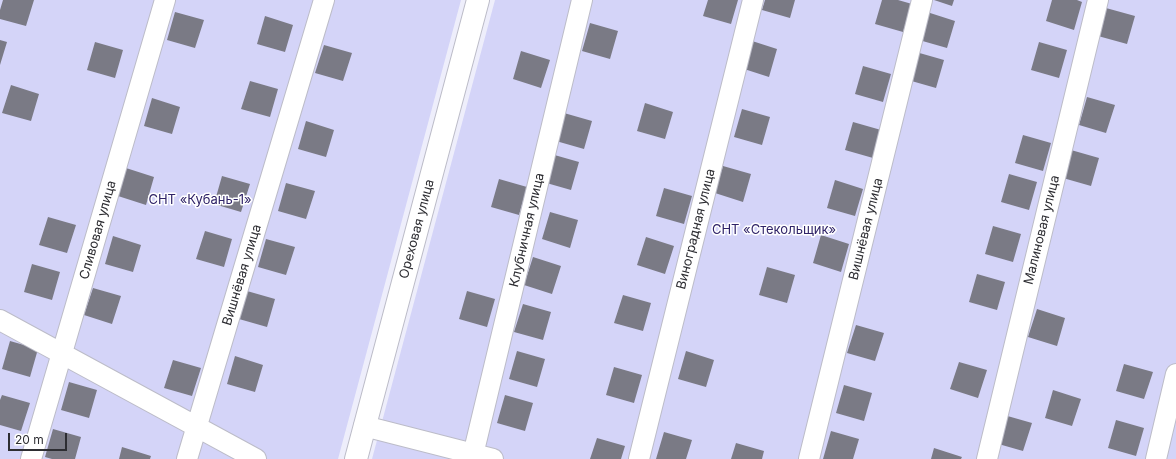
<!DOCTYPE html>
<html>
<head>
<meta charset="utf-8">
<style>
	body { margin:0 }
	#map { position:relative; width:1176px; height:459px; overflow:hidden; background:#eeeefb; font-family:Inter,sans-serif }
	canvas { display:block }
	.scale { position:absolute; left:8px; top:433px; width:59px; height:18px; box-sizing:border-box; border:2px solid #2d2d32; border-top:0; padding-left:5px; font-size:12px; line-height:14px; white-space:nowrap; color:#2d2d32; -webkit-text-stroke:3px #fff; paint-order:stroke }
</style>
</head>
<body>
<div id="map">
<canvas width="1176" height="459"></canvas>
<div class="scale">20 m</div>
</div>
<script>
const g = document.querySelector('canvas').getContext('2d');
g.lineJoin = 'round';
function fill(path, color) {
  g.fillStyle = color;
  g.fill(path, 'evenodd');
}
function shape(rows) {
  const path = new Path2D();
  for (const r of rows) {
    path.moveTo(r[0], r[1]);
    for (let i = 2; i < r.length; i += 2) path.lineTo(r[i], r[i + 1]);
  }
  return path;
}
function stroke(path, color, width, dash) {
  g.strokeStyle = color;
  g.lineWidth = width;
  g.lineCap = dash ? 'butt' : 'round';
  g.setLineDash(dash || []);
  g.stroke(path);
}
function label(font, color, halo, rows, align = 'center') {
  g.font = font + ' Inter,sans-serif';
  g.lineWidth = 3;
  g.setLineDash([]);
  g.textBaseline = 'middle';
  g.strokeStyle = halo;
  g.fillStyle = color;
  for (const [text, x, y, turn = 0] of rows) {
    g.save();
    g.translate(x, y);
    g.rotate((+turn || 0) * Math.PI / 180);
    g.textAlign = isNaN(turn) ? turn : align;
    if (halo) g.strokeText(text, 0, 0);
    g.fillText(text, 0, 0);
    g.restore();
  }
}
fill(shape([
	[0,0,461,0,338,459,0,459],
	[495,0,1176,0,1176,459,372,459]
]), '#d4d4f8');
fill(shape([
	[3,0,34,0,26,26,0,19,0,10],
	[708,0,738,0,731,24,703,16],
	[765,0,795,0,790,18,762,10],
	[882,0,898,0,912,4,903,32,875,24],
	[934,0,954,0,952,6],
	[1052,0,1077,0,1082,2,1074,30,1046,21],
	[1106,8,1135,16,1127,44,1098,36],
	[175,12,204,20,195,48,167,40],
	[927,12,955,21,947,48,919,40],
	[265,16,293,25,285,52,257,44],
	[590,23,618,31,610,59,582,51],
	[0,40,7,42,0,65],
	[749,40,777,49,769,77,741,68],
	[95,42,123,50,115,78,87,70],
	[1039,42,1067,50,1059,78,1031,70],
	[324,45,352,53,343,81,315,73],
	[521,51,550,60,541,88,513,79],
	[916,52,944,60,936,88,908,80],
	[863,66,891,74,883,102,855,94],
	[250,81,278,89,270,117,241,109],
	[11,85,39,94,31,121,2,113],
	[1087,97,1115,105,1106,133,1079,125],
	[152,98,180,107,172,134,144,126],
	[645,103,673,112,665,139,637,131],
	[742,109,770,117,762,145,734,137],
	[564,113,592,121,584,149,556,141],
	[306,121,334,130,326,157,298,149],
	[853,122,881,130,873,158,845,150],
	[1023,135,1051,143,1043,171,1015,163],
	[1071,150,1099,158,1091,186,1063,178],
	[551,154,579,162,571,190,543,182],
	[723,166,751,174,743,202,715,193],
	[126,168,154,177,146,205,118,196],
	[1009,174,1037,182,1029,210,1001,202],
	[222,176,250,184,241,212,214,204],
	[499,179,527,187,519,215,491,207],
	[835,180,863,189,855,216,827,208],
	[286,183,315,191,306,219,278,211],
	[664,188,692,196,684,224,656,216],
	[550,212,578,220,570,248,542,239],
	[48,217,76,225,67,253,39,245],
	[993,226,1021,234,1013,262,985,254],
	[205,231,232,239,224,267,196,259],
	[821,235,849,244,841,272,813,263],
	[113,236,141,245,133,272,105,264],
	[646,237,674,246,665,274,637,265],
	[266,239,295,247,286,275,258,267],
	[533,257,561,266,552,294,524,285],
	[32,264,60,272,52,300,24,292],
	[767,267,795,275,787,303,759,295],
	[977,274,1005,282,997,310,969,302],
	[93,288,121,296,112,324,84,315],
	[247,291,275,299,267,327,239,319],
	[467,291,495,299,487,327,459,319],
	[623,295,651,303,643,331,614,323],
	[523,304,551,312,543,340,514,332],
	[1037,309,1065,318,1057,346,1028,337],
	[856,325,884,333,875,361,847,353],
	[10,341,38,349,30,377,2,369],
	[517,351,545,359,537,387,509,379],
	[686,351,714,360,706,387,678,379],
	[235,356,263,365,255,392,227,384],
	[173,360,201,368,192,396,164,388],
	[959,362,987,370,978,398,950,389],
	[1124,364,1153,372,1144,399,1116,391],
	[614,367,642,375,634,403,606,395],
	[69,382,97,390,89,418,61,410],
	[844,385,872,393,864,421,836,413],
	[1053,390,1081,399,1072,426,1045,418],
	[2,395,30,403,21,431,0,425,0,400],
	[505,395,533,403,525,431,497,423],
	[1004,415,1032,423,1023,451,995,443],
	[1116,420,1144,428,1136,456,1108,448],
	[53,429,81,437,75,459,52,459,45,457],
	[831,431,859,439,853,459,823,459],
	[664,432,692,440,686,459,656,459],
	[597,438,625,446,621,459,590,459],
	[736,443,764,451,762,459,731,459],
	[122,447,151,456,150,459,119,459],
	[934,448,962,457,961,459,931,459]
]), '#7a7a85');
const minor = shape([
	[0,320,256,459],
	[364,426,493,459],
	[31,459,165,0],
	[187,459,324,0],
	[472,459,582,0],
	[639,459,753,0],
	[809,459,922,0],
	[987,459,1098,0],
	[1156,459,1176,374]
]);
const tertiary = shape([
	[356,459,478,0]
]);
stroke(minor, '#bcbcc8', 22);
stroke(tertiary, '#bcbcc8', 24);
stroke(minor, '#fff', 20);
stroke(tertiary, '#fff', 22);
label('13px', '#2f2368', '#fff', [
	["СНТ «Кубань-1»",200,200],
	["СНТ «Стекольщик»",774,230]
]);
label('13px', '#2d2d32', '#fff', [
	["Ореховая улица",417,229,-75],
	["Виноградная улица",696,229,-76],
	["Вишнёвая улица",866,229,-76],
	["Сливовая улица",98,230,-74],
	["Клубничная улица",527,230,-77],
	["Малиновая улица",1042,230,-76],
	["Вишнёвая улица",242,275,-73]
]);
</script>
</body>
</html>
